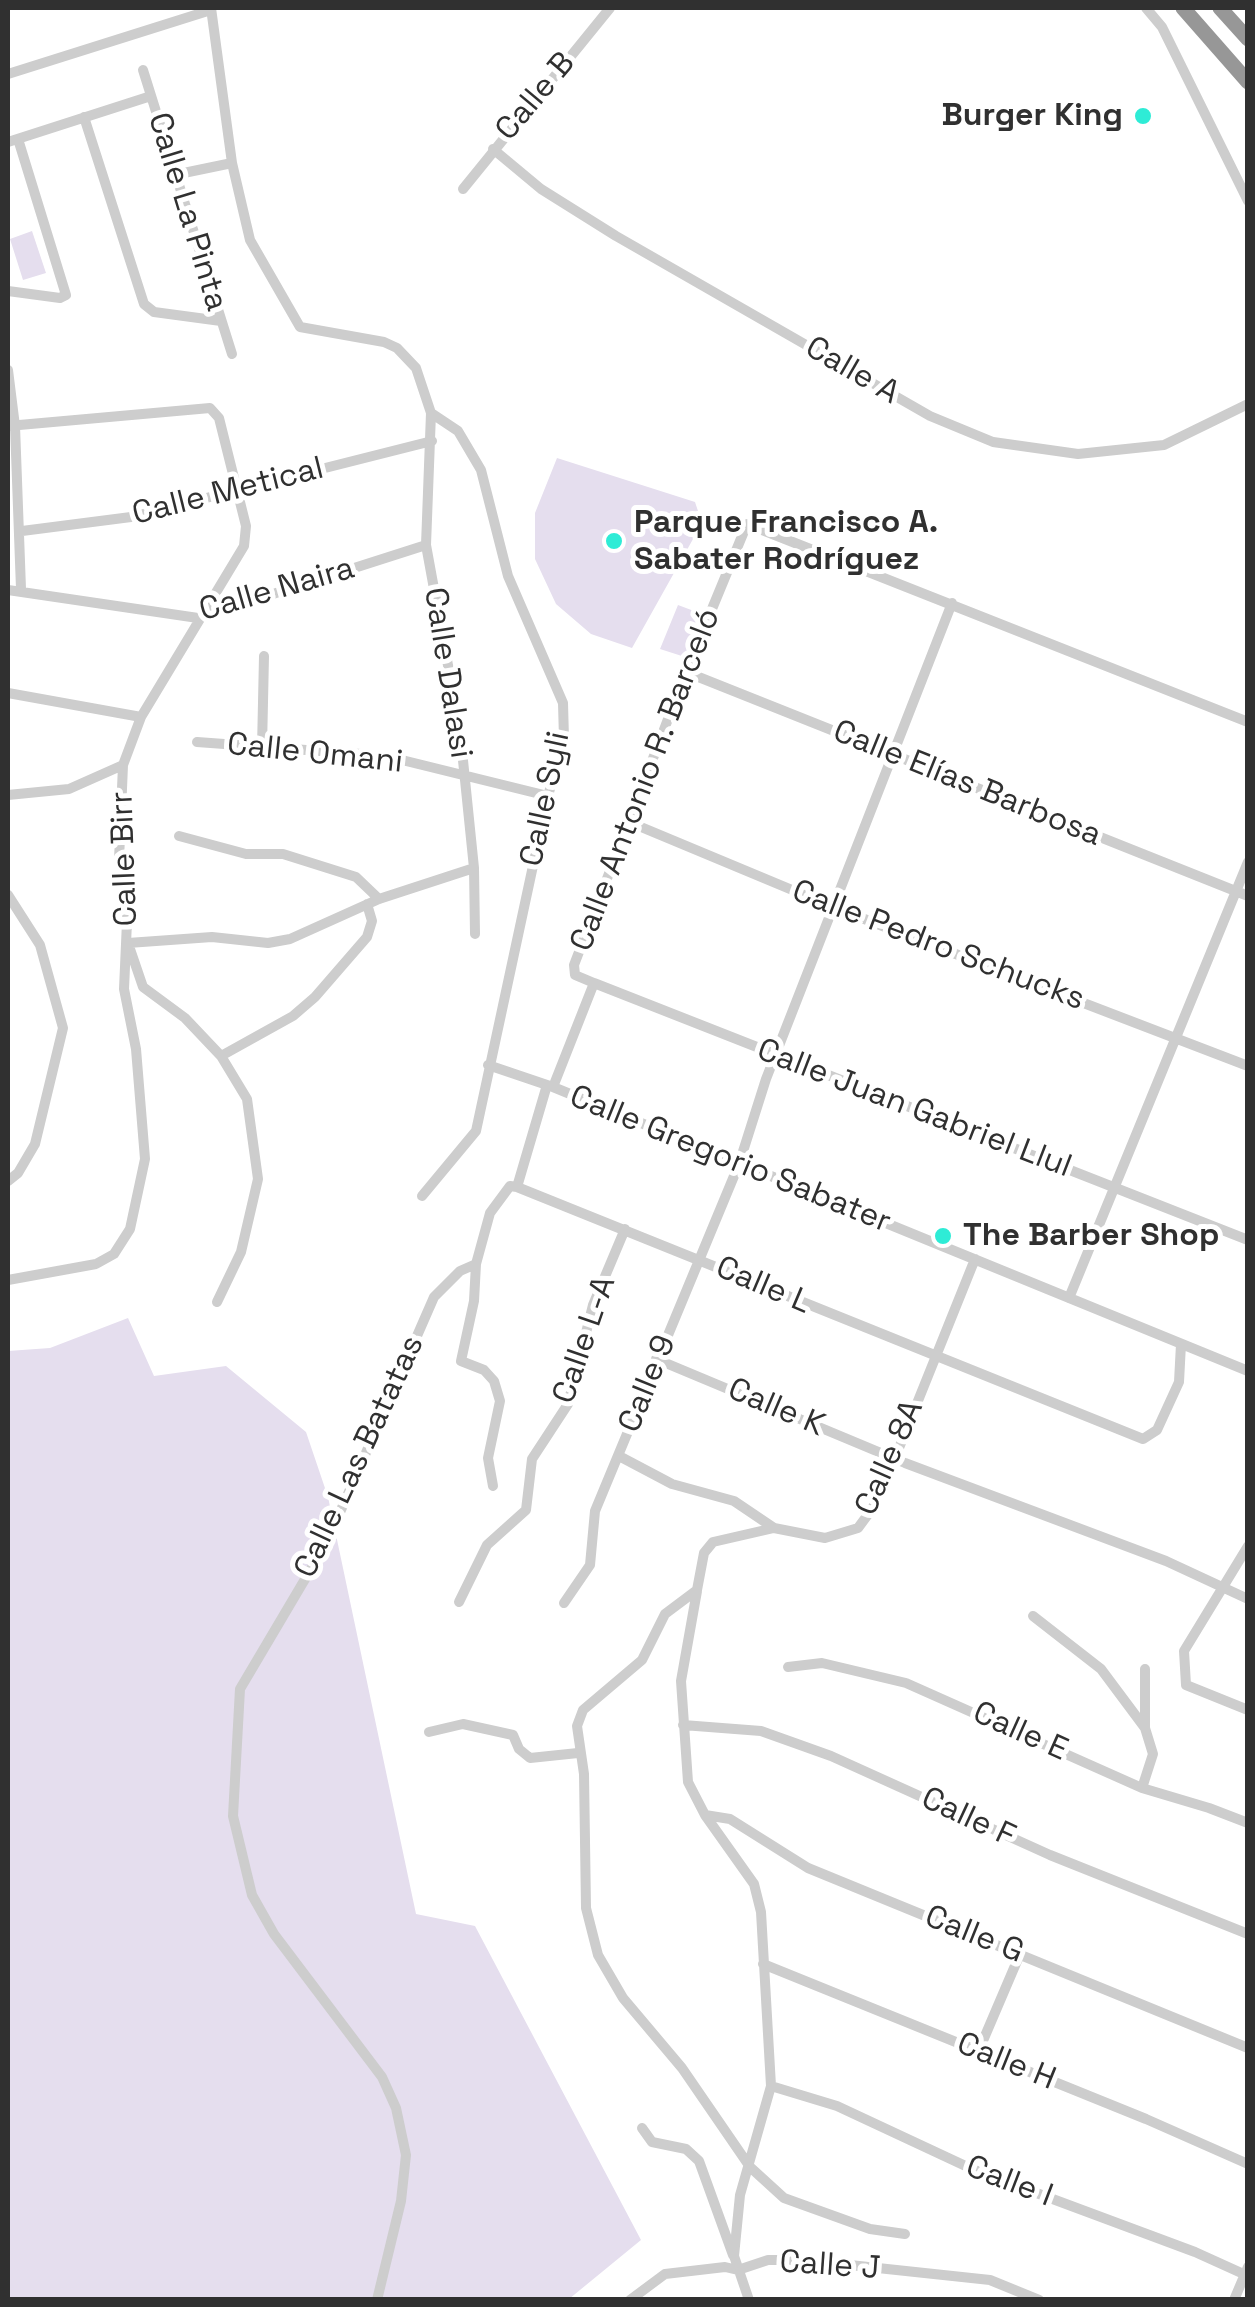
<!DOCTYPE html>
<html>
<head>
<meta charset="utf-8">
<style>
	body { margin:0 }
	#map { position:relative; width:1255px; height:2307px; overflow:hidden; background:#fff; font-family:"Space Grotesk",sans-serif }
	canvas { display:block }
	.frame { position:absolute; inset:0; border:10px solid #303030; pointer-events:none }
</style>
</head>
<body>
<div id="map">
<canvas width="1255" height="2307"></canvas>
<div class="frame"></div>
</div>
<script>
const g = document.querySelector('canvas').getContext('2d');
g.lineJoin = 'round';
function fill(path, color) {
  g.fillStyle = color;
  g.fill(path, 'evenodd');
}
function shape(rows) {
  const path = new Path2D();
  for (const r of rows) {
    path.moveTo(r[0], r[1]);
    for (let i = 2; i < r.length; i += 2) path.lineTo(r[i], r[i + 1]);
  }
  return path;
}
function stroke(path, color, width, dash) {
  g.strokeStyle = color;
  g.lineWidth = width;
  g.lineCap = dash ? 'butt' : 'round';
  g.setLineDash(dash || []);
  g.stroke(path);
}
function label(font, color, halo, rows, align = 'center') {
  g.font = font + ' "Space Grotesk",sans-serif';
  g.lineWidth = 10;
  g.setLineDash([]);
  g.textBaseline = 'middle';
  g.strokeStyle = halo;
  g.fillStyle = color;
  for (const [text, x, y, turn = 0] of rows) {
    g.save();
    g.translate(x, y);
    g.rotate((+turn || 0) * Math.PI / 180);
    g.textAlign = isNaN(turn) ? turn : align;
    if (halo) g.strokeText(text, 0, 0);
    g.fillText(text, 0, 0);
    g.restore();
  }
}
fill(shape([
	[32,231,46,273,23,280,10,239],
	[557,458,695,502,702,523,632,648,591,634,556,604,535,559,535,513],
	[678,605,702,614,685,657,660,649],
	[128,1318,154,1376,226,1366,306,1432,328,1497,416,1914,475,1926,641,2240,569,2299,8,2300,8,1351,50,1348]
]), '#e5deee');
stroke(shape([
	[1146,8,1162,27,1248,201],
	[143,70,232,354],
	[8,74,211,10],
	[84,117,144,304,154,312,221,321],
	[8,142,151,96],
	[493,149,541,189,616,236,930,416,993,442,1078,454,1164,445,1248,404],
	[232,163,250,240,300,327,384,342,397,348,416,368,431,413,426,545,460,731,474,868,475,934],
	[174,175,232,163,211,8],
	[463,189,610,8],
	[8,291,60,298,66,295,18,139],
	[8,370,15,426,21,589],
	[8,426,210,408,219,418,246,526,244,546,141,717,123,765,119,860,128,899,124,989,136,1049,145,1159,130,1229,114,1254,96,1264,8,1280],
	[22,531,131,517,432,441],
	[8,590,198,618,426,545],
	[686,672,1248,896],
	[8,693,141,717],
	[1248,722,747,524,686,672,574,965,575,975,594,983,1248,1240],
	[197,742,361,754,406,761,548,796],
	[262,748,264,656],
	[8,795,69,789,123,765],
	[629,822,833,907,1248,1066],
	[179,836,246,854,283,854,356,877,379,899],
	[8,895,40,945,63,1028,35,1144,18,1173,8,1181],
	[221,1056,293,1016,315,997,367,937,372,921,367,904],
	[488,1065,553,1087,1248,1371],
	[553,1087,594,983],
	[517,1187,1143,1439,1157,1430,1179,1382,1181,1344],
	[517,1187,547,1085],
	[422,1196,476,1131,548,796,564,739,563,703,508,576,481,470,458,431,431,413],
	[476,1264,474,1301,461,1361,484,1370,494,1381,500,1401,488,1458,493,1486],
	[1069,1298,1248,862],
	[217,1302,241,1252,258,1179,247,1099,221,1056,185,1018,143,987,128,943,212,937,268,943,290,939,379,899,474,868],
	[656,1359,905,1463,1166,1561,1248,1599],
	[619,1456,672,1484,734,1501,774,1528,825,1538,858,1528,872,1509,895,1458,975,1259],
	[774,1528,713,1542,704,1553,697,1590,665,1614,642,1660,583,1710,577,1726,584,1774,586,1908,598,1955,623,1998,682,2068,750,2167,784,2198,870,2229,905,2234],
	[1248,1546,1184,1651,1186,1685,1248,1710],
	[697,1591,681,1681,688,1782,705,1815,754,1884,761,1912,771,2086,740,2195,734,2256,749,2300],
	[459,1602,487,1545,526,1510,532,1459,568,1404,593,1305,625,1229],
	[564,1603,590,1565,595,1511,739,1164,766,1079,952,603],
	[1033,1616,1101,1669,1145,1728],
	[788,1667,822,1663,906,1683,1142,1788,1209,1808,1248,1823],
	[683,1725,761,1731,831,1756,1050,1855,1248,1934],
	[429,1732,463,1724,513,1735,519,1749,530,1758,578,1753],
	[1142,1788,1153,1754,1145,1728,1145,1669],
	[705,1815,730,1819,808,1868,1248,2048],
	[763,1964,1146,2119,1248,2164],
	[979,2050,1020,1954],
	[771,2086,837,2106,972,2169,1195,2252,1248,2276],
	[642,2128,652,2142,686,2149,699,2161,733,2255],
	[377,2300,401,2201,406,2155,396,2108,382,2077,274,1934,252,1895,233,1816,240,1689,327,1542,434,1297,460,1271,476,1264,490,1213,510,1186,517,1187],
	[630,2300,665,2274,725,2267,738,2270,768,2260,803,2260,990,2280,1039,2300],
	[1234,2300,1248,2267]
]), '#cdcdcd', 10);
stroke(shape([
	[1183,8,1248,82],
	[1220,8,1248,39]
]), '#979797', 15);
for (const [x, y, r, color] of [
	[1143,116,10,"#2eecd6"],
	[614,541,10,"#2eecd6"],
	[943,1236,10,"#2eecd6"]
]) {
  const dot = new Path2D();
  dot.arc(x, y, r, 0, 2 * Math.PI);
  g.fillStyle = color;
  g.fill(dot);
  stroke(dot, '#fff', 4);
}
label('32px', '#303030', '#fff', [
	["Calle B",536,97,-50],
	["Calle La Pinta",187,212,73],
	["Calle A",852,371,30],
	["Calle Metical",228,492,-14],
	["Calle Naira",277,590,-16],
	["Calle Dalasi",447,673,81],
	["Calle Omani",315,754,6],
	["Calle Antonio R. Barceló",646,780,-69],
	["Calle Elías Barbosa",967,784,22],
	["Calle Syli",546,799,-78],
	["Calle Birr",125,859,-92],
	["Calle Pedro Schucks",938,946,21],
	["Calle Juan Gabriel Llul",914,1109,21],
	["Calle Gregorio Sabater",730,1160,22],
	["Calle L",763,1286,23],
	["Calle L-A",585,1340,-71],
	["Calle 9",648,1384,-68],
	["Calle K",776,1408,23],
	["Calle Las Batatas",360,1457,-65],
	["Calle 8A",890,1458,-66],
	["Calle E",1020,1732,24],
	["Calle F",968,1818,25],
	["Calle G",974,1935,22],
	["Calle H",1006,2062,22],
	["Calle I",1009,2182,21],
	["Calle J",830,2266,4]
]);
label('bold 32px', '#303030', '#fff', [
	["Burger King",1123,116,"right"],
	["Parque Francisco A.",634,523],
	["Sabater Rodríguez",634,560],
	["The Barber Shop",963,1236]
], 'left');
</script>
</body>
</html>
